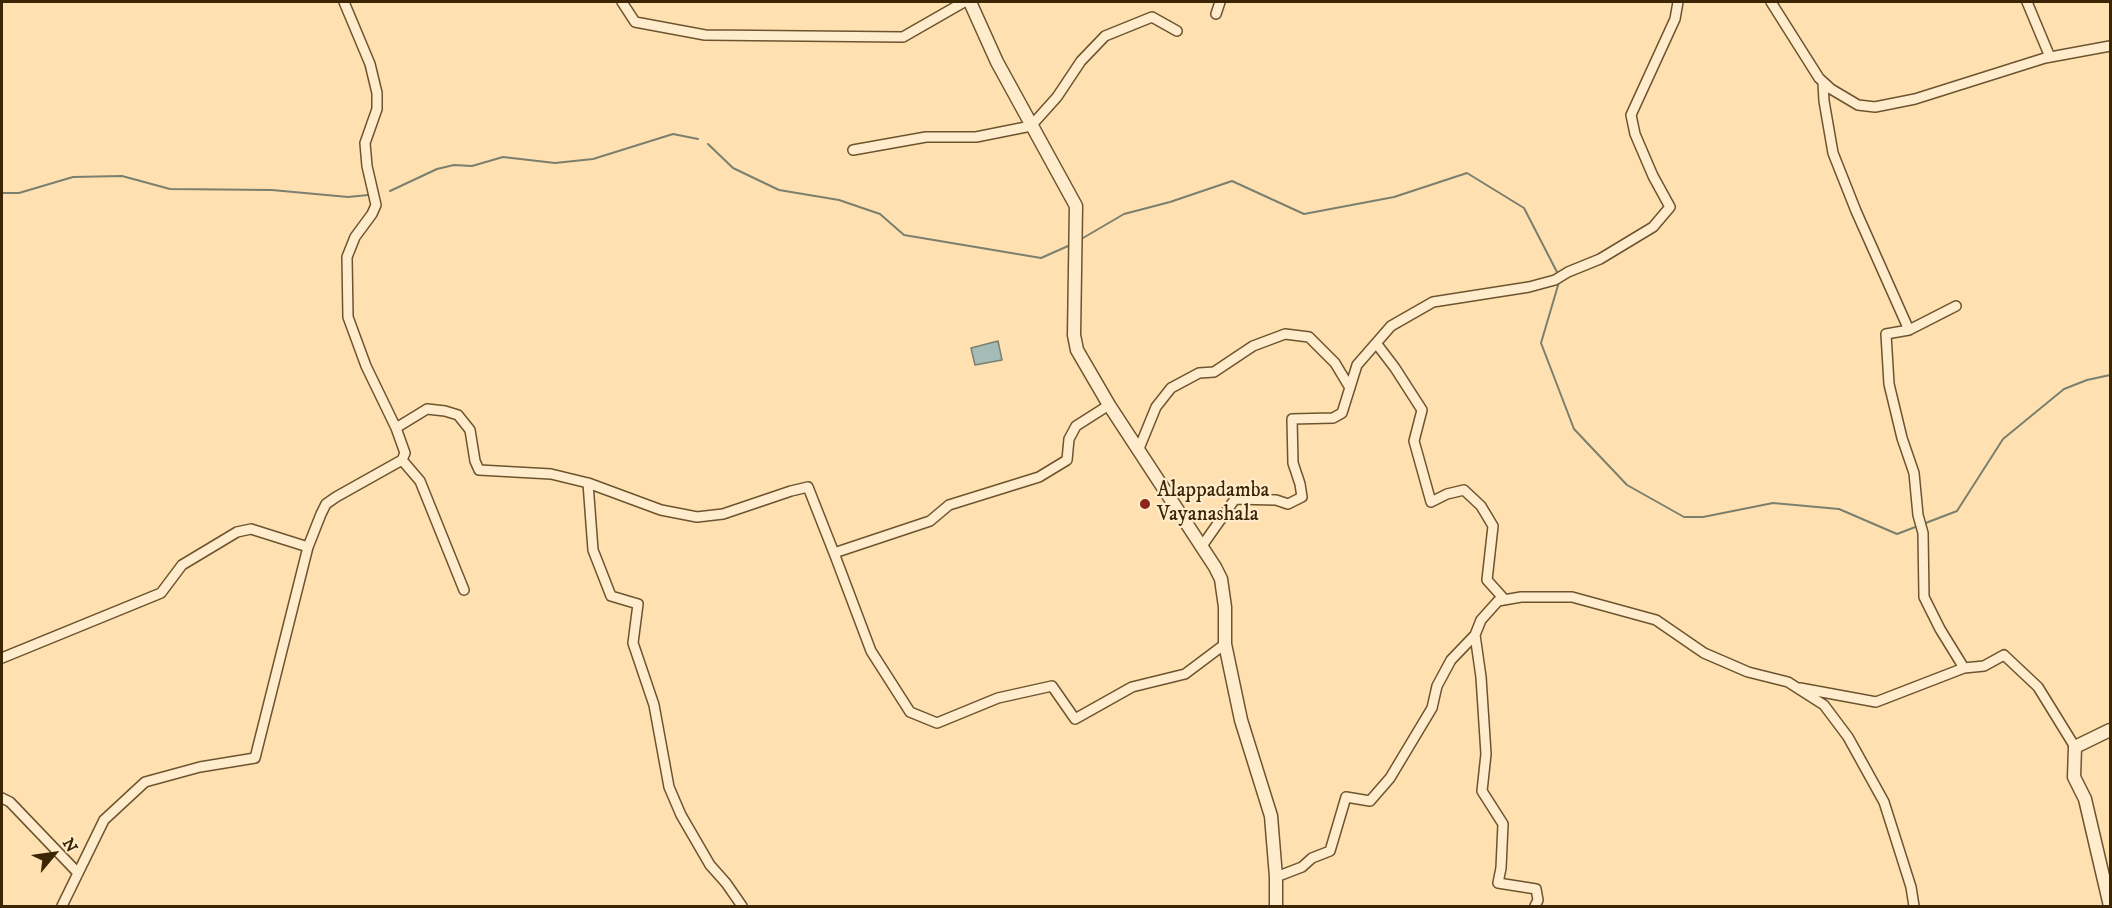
<!DOCTYPE html>
<html>
<head>
<meta charset="utf-8">
<style>
	body { margin:0 }
	#map { position:relative; width:2112px; height:908px; overflow:hidden; background:#ffe1b1; font-family:"IM FELL DW Pica",serif }
	canvas { display:block }
	.frame { position:absolute; inset:0; border:3px solid #3b2503; pointer-events:none }
	.north { position:absolute; left:24px; top:824px; width:60px; height:60px; -webkit-text-stroke:4px #ffeccc; paint-order:stroke; rotate:61deg; font-size:16px; font-weight:700; line-height:24px; text-align:center; color:#3b2503 }
	.north::after { content:''; display:block; margin:auto; width:21px; height:27px; background:#3b2503; clip-path:polygon(50% 0,100% 100%,50% 72%,0 100%) }
</style>
</head>
<body>
<div id="map">
<canvas width="2112" height="908"></canvas>
<div class="frame"></div>
<div class="north">N</div>
</div>
<script>
const g = document.querySelector('canvas').getContext('2d');
g.lineJoin = 'round';
function fill(path, color) {
  g.fillStyle = color;
  g.fill(path, 'evenodd');
}
function shape(rows) {
  const path = new Path2D();
  for (const r of rows) {
    path.moveTo(r[0], r[1]);
    for (let i = 2; i < r.length; i += 2) path.lineTo(r[i], r[i + 1]);
  }
  return path;
}
function stroke(path, color, width, dash) {
  g.strokeStyle = color;
  g.lineWidth = width;
  g.lineCap = dash ? 'butt' : 'round';
  g.setLineDash(dash || []);
  g.stroke(path);
}
function label(font, color, halo, rows, align = 'center') {
  g.font = font + ' "IM FELL DW Pica",serif';
  g.lineWidth = 4.5;
  g.setLineDash([]);
  g.textBaseline = 'middle';
  g.strokeStyle = halo;
  g.fillStyle = color;
  for (const [text, x, y, turn = 0] of rows) {
    g.save();
    g.translate(x, y);
    g.rotate((+turn || 0) * Math.PI / 180);
    g.textAlign = isNaN(turn) ? turn : align;
    if (halo) g.strokeText(text, 0, 0);
    g.fillText(text, 0, 0);
    g.restore();
  }
}
const water = shape([
	[998,341,1002,360,975,365,971,348,998,341]
]);
fill(water, '#a4bbb6');
stroke(water, '#7a7f6e', 1.5);
stroke(shape([
	[708,144,733,168,779,190,839,200,880,214,904,235,1041,258,1068,246],
	[390,191,437,169,454,165,472,166,503,157,555,163,593,159,673,134,698,139],
	[2,193,19,193,73,177,122,176,170,189,272,190,348,197,368,195],
	[1083,238,1124,214,1170,202,1232,181,1304,214,1394,197,1467,173,1524,208,1558,274],
	[1559,282,1541,343,1574,429,1627,485,1684,517,1703,517,1773,503,1839,509,1897,534,1918,526],
	[1923,524,1957,511,2003,439,2064,389,2087,380,2110,375]
]), '#7a7f6e', 2);
const minor = shape([
	[622,2,635,22,705,35,903,37,964,2],
	[1771,2,1819,78,1831,89,1858,105,1875,107,1915,99,2045,58,2110,46],
	[2027,2,2050,57],
	[1216,14,1220,2],
	[1823,82,1824,101,1833,153,1856,211,1909,330,1956,306],
	[853,150,926,137,976,137,1031,126,1057,97,1081,61,1105,36,1152,17,1177,31],
	[1909,330,1886,334,1889,384,1902,438,1914,473,1918,515,1923,533,1924,597,1940,629,1964,668,1984,666,2004,655,2038,687,2075,747],
	[1376,343,1395,368,1422,410,1414,441,1431,502,1447,494,1464,490,1481,506,1493,526,1487,580,1505,600],
	[396,428,427,409,445,411,458,415,470,430,475,461,479,470,551,474,588,483,661,510,697,517,723,514,791,491,808,487,834,553,930,521,949,505,1039,477,1067,460,1069,439,1076,426,1109,405],
	[1138,451,1156,407,1171,388,1199,373,1214,372,1253,346,1285,334,1309,337,1335,363,1350,388],
	[402,460,420,481,464,590],
	[588,483,593,550,611,596,638,604,633,643,654,705,669,787,681,815,710,865,726,883,742,906],
	[1202,546,1235,499,1276,500,1288,504,1302,497,1300,484,1293,463,1292,419,1333,418,1342,413,1357,365,1391,326,1433,302,1529,287,1555,280,1568,272,1600,259,1653,227,1670,207,1653,176,1635,134,1631,115,1675,19,1678,2],
	[834,553,871,651,910,712,937,723,998,698,1052,686,1075,719,1132,687,1185,674,1225,644],
	[1475,635,1481,677,1486,754,1482,791,1503,824,1501,868,1498,883,1536,889,1538,900,1535,906],
	[2,658,161,593,182,565,237,532,251,529,308,547],
	[1800,688,1876,702,1964,668],
	[2,798,10,802,78,873],
	[1276,877,1302,867,1312,858,1330,851,1346,797,1370,801,1390,778,1432,708,1437,686,1451,660,1475,635,1481,620,1498,601,1521,597,1572,597,1656,620,1704,653,1748,672,1788,682,1824,705,1848,737,1884,802,1911,887,1914,906],
	[62,906,104,820,145,782,200,767,255,758,308,547,321,514,326,504,336,497,402,460,405,453,396,428,366,366,348,317,347,257,355,237,372,214,376,205,367,166,365,143,377,109,377,93,370,64,344,2]
]);
const tertiary = shape([
	[970,2,997,62,1076,206,1074,335,1077,350,1109,405,1215,567,1221,579,1225,607,1225,644,1241,720,1271,816,1276,877,1276,906],
	[2110,906,2085,799,2074,777,2075,747,2110,730]
]);
stroke(minor, '#6c542e', 12);
stroke(tertiary, '#6c542e', 15);
stroke(minor, '#ffeccc', 9);
stroke(tertiary, '#ffeccc', 12);
for (const [x, y, r, color] of [
	[1145,504,6,"#8f2418"]
]) {
  const dot = new Path2D();
  dot.arc(x, y, r, 0, 2 * Math.PI);
  g.fillStyle = color;
  g.fill(dot);
  stroke(dot, '#ffeccc', 2);
}
label('21px', '#3b2503', '#ffeccc', [
	["Alappadamba",1157,492],
	["Vayanashala",1157,516]
], 'left');
</script>
</body>
</html>
